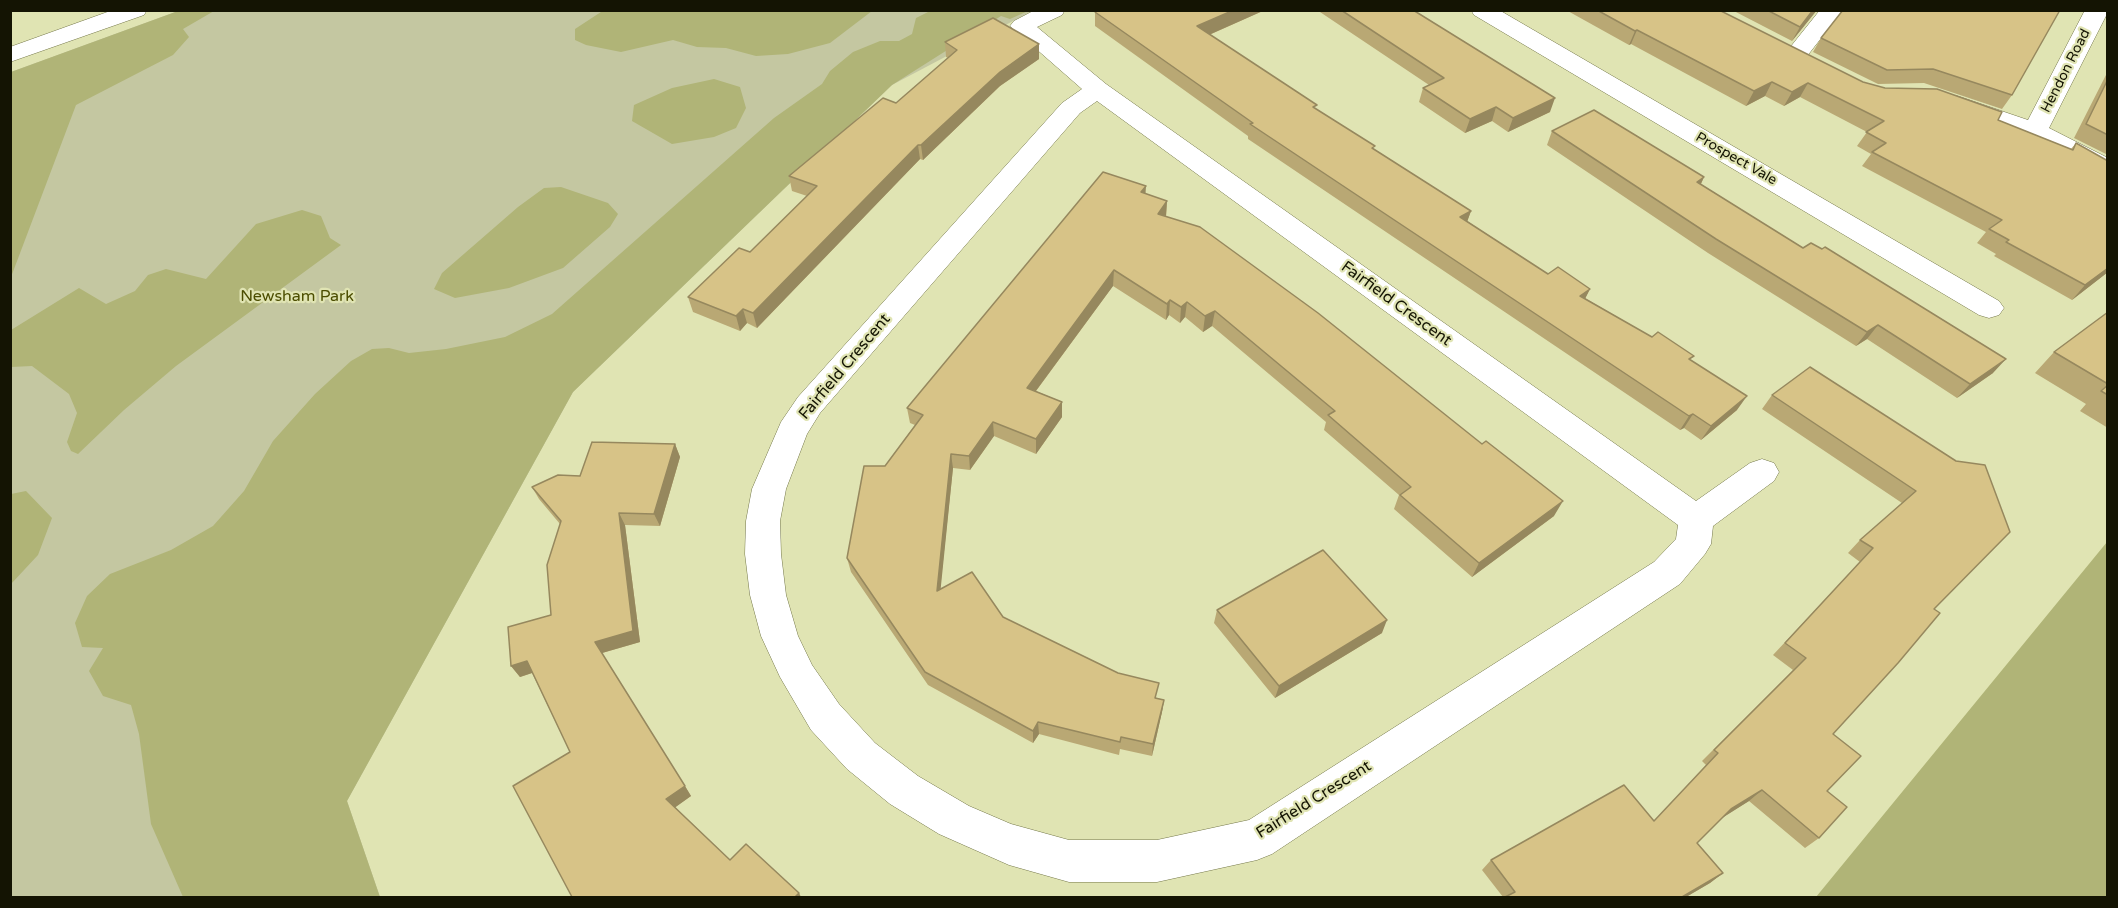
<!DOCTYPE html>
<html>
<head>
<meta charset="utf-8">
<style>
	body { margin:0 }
	#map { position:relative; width:2118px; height:908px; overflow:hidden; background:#e0e4b3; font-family:"Varela Round",sans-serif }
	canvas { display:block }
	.frame { position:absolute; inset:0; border:12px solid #141403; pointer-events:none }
</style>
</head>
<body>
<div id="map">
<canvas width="2118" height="908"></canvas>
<div class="frame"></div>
</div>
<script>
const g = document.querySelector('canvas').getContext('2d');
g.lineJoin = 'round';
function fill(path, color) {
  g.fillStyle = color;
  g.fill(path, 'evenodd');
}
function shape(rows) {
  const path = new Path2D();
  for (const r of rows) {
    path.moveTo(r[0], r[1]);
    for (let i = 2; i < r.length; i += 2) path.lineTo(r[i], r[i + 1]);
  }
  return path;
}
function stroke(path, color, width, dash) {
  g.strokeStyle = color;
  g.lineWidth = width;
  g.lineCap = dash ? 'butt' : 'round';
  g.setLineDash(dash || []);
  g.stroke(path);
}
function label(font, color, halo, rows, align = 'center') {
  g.font = font + ' "Varela Round",sans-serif';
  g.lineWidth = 4.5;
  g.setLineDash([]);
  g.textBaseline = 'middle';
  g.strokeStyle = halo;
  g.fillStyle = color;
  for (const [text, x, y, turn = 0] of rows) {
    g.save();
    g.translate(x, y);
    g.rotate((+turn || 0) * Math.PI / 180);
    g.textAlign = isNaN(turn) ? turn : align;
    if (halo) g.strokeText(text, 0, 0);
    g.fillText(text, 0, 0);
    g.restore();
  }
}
fill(shape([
	[178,11,1032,11,892,85,573,392,347,801,380,897,11,898,11,72]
]), '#c4c7a1');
fill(shape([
	[604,10,872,10,872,11,830,43,788,54,756,56,726,48,697,47,673,40,621,52,586,45,575,40,575,29],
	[178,11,214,11,183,29,189,37,173,55,76,105,11,277,11,72],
	[930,11,1028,11,1010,19,1001,16,892,85,573,392,347,801,380,897,183,897,151,824,139,734,131,705,103,696,89,671,103,648,82,647,75,623,87,596,110,574,171,550,213,526,244,491,273,441,315,394,351,361,372,349,389,348,409,353,446,349,505,337,552,314,774,118,822,84,830,71,853,52,880,41,899,41,912,34,916,18],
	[714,79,740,87,746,108,736,128,714,137,672,144,632,121,634,105,672,88],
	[561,187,608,203,618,214,610,227,563,268,509,288,455,298,434,289,442,273,518,207,544,188],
	[302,210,321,216,330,238,341,245,176,366,124,410,78,454,71,451,67,442,77,413,69,394,32,366,11,367,11,330,79,288,106,304,135,291,148,275,166,269,206,279,256,224],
	[26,491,52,518,38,555,11,584,11,494],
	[2107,542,2107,897,1816,897]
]), '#b0b477');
const street = shape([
	[113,10,147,10,144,15,10,62,10,47,113,10],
	[1035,10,1065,10,1062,15,1037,27,1106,84,1696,501,1750,463,1762,459,1774,463,1779,472,1774,481,1713,526,1711,544,1705,554,1680,584,1272,854,1257,860,1157,882,1069,882,1009,865,939,834,890,804,847,769,811,730,780,677,761,636,750,595,745,554,746,521,752,489,781,422,798,397,1062,103,1082,89,1010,26,1014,21,1035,10],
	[1097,101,1678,525,1676,539,1654,562,1249,820,1157,840,1069,840,1011,824,969,806,918,776,875,743,839,704,812,665,798,636,786,595,781,554,780,521,786,489,807,434,820,413,1080,113,1097,101],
	[1471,10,1499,10,1999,301,2004,308,1999,315,1989,318,1979,315,1474,15,1471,10],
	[1820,10,1843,10,1804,60,1796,62,1788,60,1784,55,1820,10],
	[2085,10,2108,12,2049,128,2108,158,2108,177,2099,175,2043,143,1948,108,1945,103,1948,98,1957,96,2028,120,2085,10]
]);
stroke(street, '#74774a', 1);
fill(street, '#fff');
fill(shape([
	[1265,10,1209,35,1374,149,1471,211,1467,221,1548,274,1590,289,1585,298,1691,360,1737,410,1701,440,1684,428,1680,430,1248,139,1248,136,1095,26,1095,12],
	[1317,10,1414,10,1550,112,1508,132,1492,121,1465,133,1419,102,1423,88,1429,85],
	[1566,10,1719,10,1863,82,1998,120,2071,149,2076,143,2108,272,2072,300,1994,256,1996,254,1977,243,1986,232,1862,166,1871,154,1857,146,1867,132,1800,97,1784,106,1765,96,1746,106,1631,44,1629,45],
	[1732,10,1817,10,1792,41],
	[1843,10,2012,95,2002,109,1924,83,1878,84,1813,52,1821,38],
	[945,42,1039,44,1039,59,1000,86,923,160,920,159,757,328,747,323,740,331,693,312,688,297,750,252,807,196,792,191,789,176,896,103,948,58,946,57],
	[2108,71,2108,155,2074,138],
	[1552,131,1704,177,1701,184,1993,373,1957,398,1867,339,1856,346,1708,253,1547,145],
	[1145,194,1167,201,1166,216,1554,516,1472,577,1394,509,1399,495,1324,430,1326,422,1212,326,1203,332,1185,317,1180,323,1169,315,1166,320,1113,286,1036,391,1062,402,1062,417,1036,454,994,436,970,470,953,468,940,589,1003,617,1157,698,1164,700,1162,712,1152,756,1120,749,1119,755,1039,734,1033,743,928,685,851,572,847,558,885,466,915,425,910,423,907,408],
	[2108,312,2108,428,2080,411,2086,404,2035,373,2054,352],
	[1772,395,1956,461,1934,609,1833,734,1827,791,1819,838,1805,848,1749,801,1723,817,1697,843,1723,873,1710,883,1686,897,1503,897,1482,870,1491,860,1654,821,1706,765,1702,761,1793,670,1773,655,1860,562,1848,553,1860,540,1902,503,1762,409],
	[675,444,680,457,660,526,625,525,640,642,602,653,691,796,675,807,730,860,799,893,572,897,570,752,532,673,520,677,511,666,551,615,560,524,539,499,532,487,580,476],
	[1217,610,1382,633,1275,698,1214,623]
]), '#b9a874');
fill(shape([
	[1234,10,1265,10,1195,41,1197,26],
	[1813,10,1817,10,1792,41,1800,27],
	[1637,30,1631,44,1629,45,1635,31],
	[1039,44,1039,59,1000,86,923,160,921,145,1000,72],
	[1772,82,1765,96,1746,106,1754,91],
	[1808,83,1800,97,1784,106,1792,92],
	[1555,98,1550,112,1508,132,1513,118],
	[1496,107,1492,121,1465,133,1470,119],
	[918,145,920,159,757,328,753,313],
	[1704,177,1697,192,1697,182],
	[1146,186,1145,201,1141,192],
	[1167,201,1166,216,1158,214],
	[1471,211,1466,225,1460,217],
	[2108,268,2108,272,2072,300,2085,285],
	[1114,270,1113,286,1027,403,1027,388],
	[1590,289,1583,303,1580,296],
	[1170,300,1169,315,1166,320,1167,304],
	[1187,302,1185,317,1180,323,1181,307],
	[743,309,747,323,740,331,736,316],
	[1215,311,1212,326,1203,332,1205,316],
	[1878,325,1867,339,1856,346,1867,332],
	[2006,359,1993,373,1957,398,1970,384],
	[1747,396,1737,410,1701,440,1711,426],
	[1062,402,1062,417,1036,454,1036,439],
	[1693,414,1684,428,1680,430,1689,416],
	[993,422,994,436,970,470,969,456],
	[675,444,680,457,660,526,654,514],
	[951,454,953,468,939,605,937,591],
	[1563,501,1554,516,1472,577,1479,563],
	[619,513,625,525,640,642,602,653,595,642],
	[1387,620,1382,633,1275,698,1279,686],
	[527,661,535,672,520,677,511,666],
	[1164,700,1162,712,1152,756,1153,744],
	[1038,722,1039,734,1033,743,1033,731],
	[685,786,691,796,673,809,666,799],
	[1762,790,1749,801,1719,820,1731,809],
	[1723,873,1710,883,1686,897,1682,897],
	[799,893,801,897,795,897]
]), '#96885e');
const building = shape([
	[1100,10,1234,10,1197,26,1317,105,1313,107,1375,146,1372,148,1471,211,1460,217,1548,274,1558,267,1590,289,1580,296,1652,337,1658,332,1694,356,1689,359,1747,396,1711,426,1693,414,1689,416,1250,124,1253,123,1095,12,1100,10],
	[1341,10,1413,10,1555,98,1513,118,1496,107,1470,119,1423,88,1444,78,1341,10],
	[1597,10,1719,10,1863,82,1885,88,1937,89,2002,112,1998,120,2073,150,2076,143,2108,161,2108,268,2085,285,2006,242,2009,240,1989,229,2002,220,1872,152,1886,143,1866,132,1884,121,1808,83,1792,92,1772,82,1754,91,1637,30,1635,31,1597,10],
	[1767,10,1813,10,1800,27,1767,10],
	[1843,10,2060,10,2012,95,1933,69,1887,70,1821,38,1843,10],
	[993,18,1039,44,1000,72,921,145,918,145,753,313,743,309,736,316,688,297,739,248,750,252,817,186,789,176,883,98,896,103,957,50,945,42,993,18],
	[2108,79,2108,135,2086,124,2108,79],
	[1594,110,1704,177,1697,182,1803,248,1811,243,1822,249,1825,247,2006,359,1970,384,1878,325,1867,332,1716,239,1552,131,1594,110],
	[1103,172,1146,186,1141,192,1167,201,1158,214,1200,227,1318,313,1482,444,1486,441,1563,501,1479,563,1400,495,1411,487,1328,415,1335,411,1215,311,1205,316,1187,302,1181,307,1170,300,1167,304,1114,270,1027,388,1062,402,1036,439,993,422,969,456,951,454,937,591,972,572,1003,617,1118,673,1159,683,1155,698,1164,700,1153,744,1121,737,1120,742,1038,722,1033,731,925,672,847,558,864,466,885,466,923,415,907,408,1103,172],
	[2108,312,2108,384,2054,352,2108,312],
	[1810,367,1956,461,1985,465,2010,532,1934,609,1940,613,1898,663,1833,734,1861,756,1827,791,1847,807,1819,838,1762,790,1731,809,1697,843,1723,873,1682,897,1505,897,1515,892,1491,860,1624,785,1654,821,1718,753,1714,750,1806,658,1785,643,1873,548,1860,540,1916,491,1772,395,1810,367],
	[2108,385,2108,395,2101,391,2108,385],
	[592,442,675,444,654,514,619,513,633,631,595,642,685,786,666,799,730,860,746,844,799,893,795,897,572,897,513,786,570,752,527,661,511,666,508,627,551,615,547,565,561,521,532,487,558,475,580,476,592,442],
	[1323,550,1387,620,1279,686,1217,610,1323,550]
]);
fill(building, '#d7c387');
stroke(building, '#96885e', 1.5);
label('14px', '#141403', '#e0e4b3', [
	["Hendon Road",2066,71,-63],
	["Prospect Vale",1736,159,30]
]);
label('16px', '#4b4d00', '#e0e4b3', [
	["Newsham Park",297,297]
]);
label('16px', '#141403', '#e0e4b3', [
	["Fairfield Crescent",1396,304,36],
	["Fairfield Crescent",845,367,-50],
	["Fairfield Crescent",1314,800,-32]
]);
</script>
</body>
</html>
